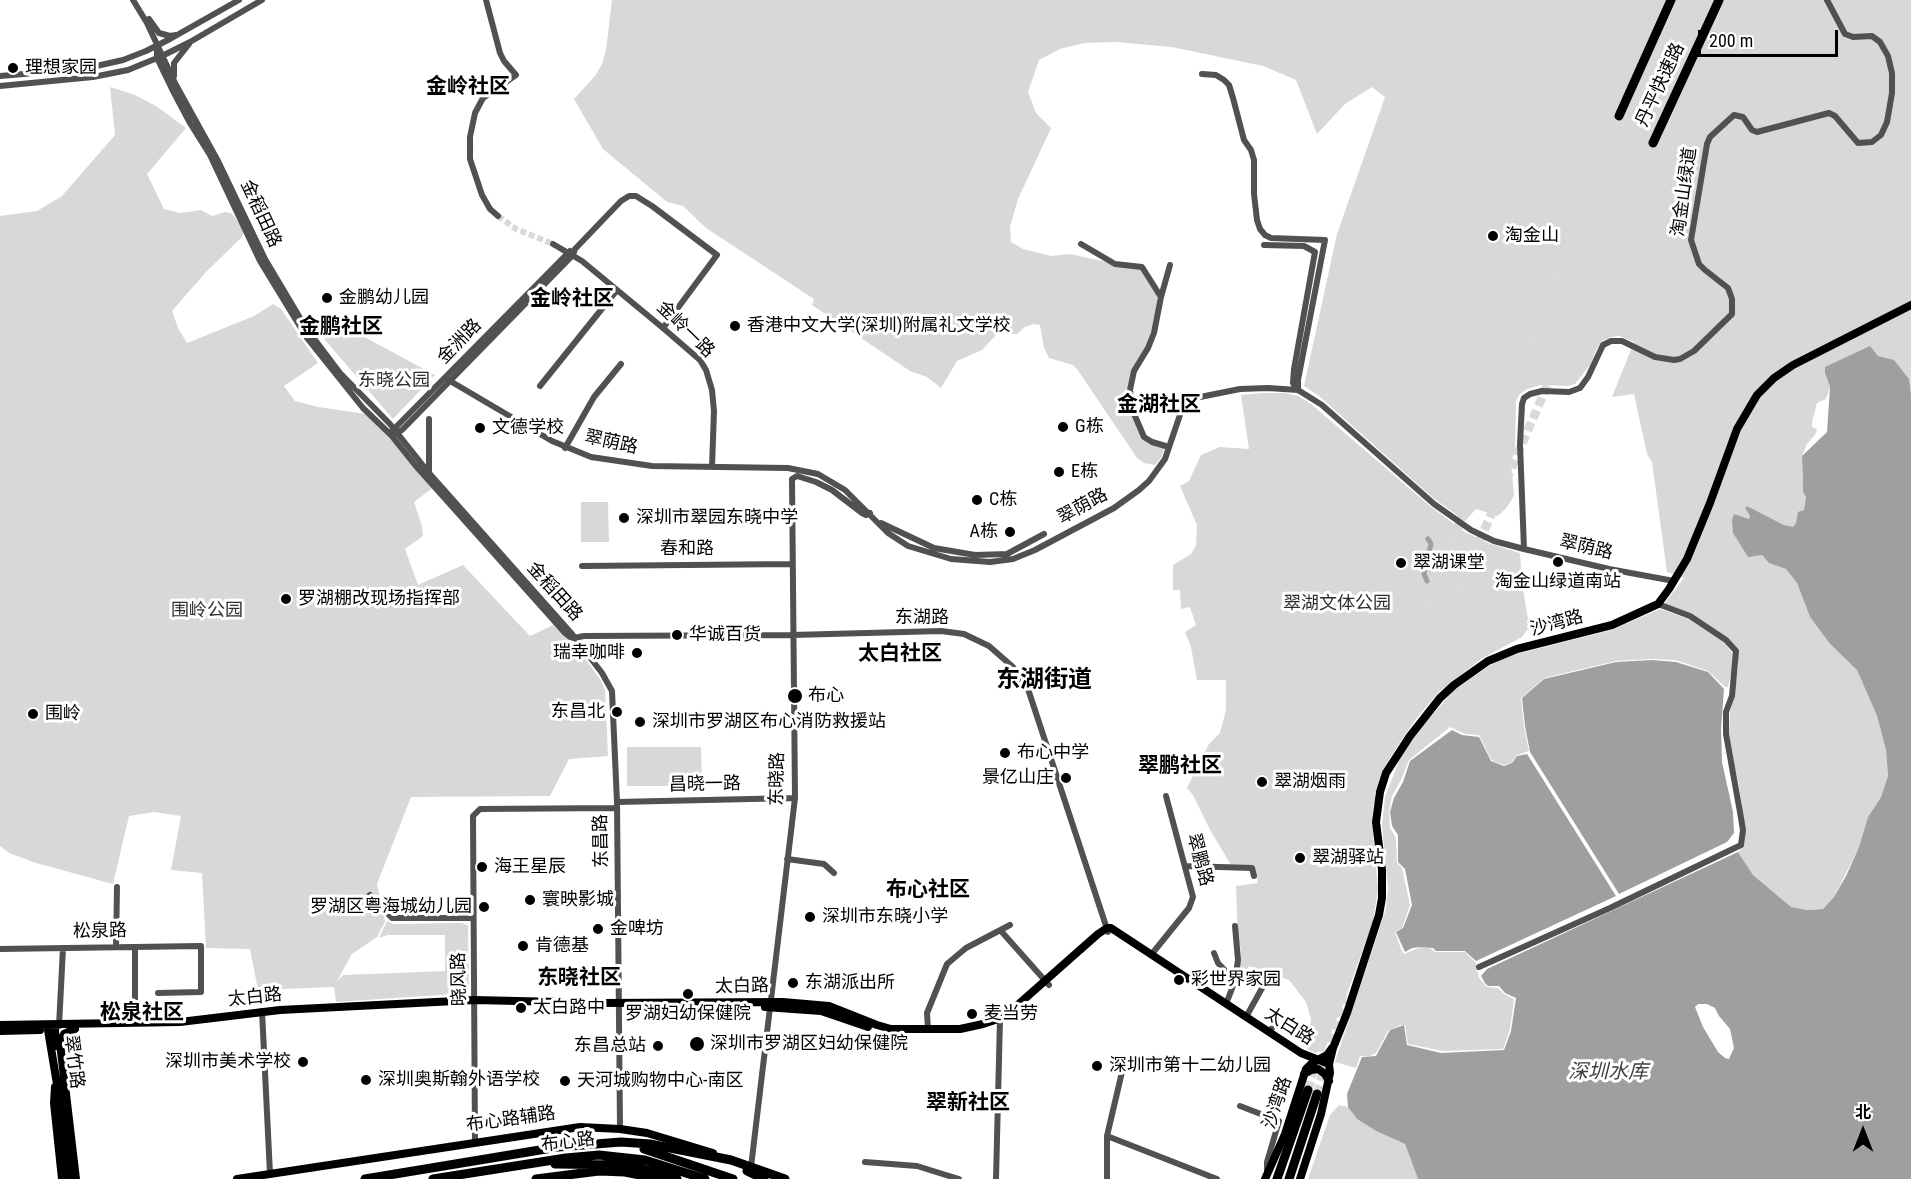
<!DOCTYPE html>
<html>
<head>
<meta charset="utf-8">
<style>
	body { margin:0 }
	#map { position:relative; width:1911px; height:1179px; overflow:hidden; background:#fff; font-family:"Roboto Condensed","Noto Sans SC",sans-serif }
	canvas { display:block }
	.north { position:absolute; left:1833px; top:1101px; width:60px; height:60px; -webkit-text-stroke:4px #fff; paint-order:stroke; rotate:0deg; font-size:16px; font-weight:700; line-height:24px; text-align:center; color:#000 }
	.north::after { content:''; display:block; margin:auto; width:21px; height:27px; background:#000; clip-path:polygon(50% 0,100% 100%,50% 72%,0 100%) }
	.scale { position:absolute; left:1698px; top:30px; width:140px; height:27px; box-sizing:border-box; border:3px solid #000; border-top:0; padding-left:8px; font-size:18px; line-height:21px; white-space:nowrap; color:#000; -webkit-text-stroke:4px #fff; paint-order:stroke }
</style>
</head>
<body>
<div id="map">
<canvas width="1911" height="1179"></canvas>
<div class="north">北</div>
<div class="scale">200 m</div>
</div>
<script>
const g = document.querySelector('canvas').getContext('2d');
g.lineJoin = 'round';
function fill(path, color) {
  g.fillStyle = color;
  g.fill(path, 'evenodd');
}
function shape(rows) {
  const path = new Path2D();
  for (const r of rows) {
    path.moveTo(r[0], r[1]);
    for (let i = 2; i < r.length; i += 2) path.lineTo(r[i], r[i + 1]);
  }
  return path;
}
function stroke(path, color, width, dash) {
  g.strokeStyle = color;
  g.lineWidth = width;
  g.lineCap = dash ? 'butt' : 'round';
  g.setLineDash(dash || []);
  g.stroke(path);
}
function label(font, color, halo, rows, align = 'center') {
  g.font = font + ' "Roboto Condensed","Noto Sans SC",sans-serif';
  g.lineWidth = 6;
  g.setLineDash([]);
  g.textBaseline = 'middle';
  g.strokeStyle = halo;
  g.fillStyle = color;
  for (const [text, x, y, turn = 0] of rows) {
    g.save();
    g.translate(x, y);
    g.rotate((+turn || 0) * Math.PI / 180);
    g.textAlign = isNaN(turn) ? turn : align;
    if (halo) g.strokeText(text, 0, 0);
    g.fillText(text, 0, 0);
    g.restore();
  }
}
fill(shape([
	[612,0,1911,0,1911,394,1909,379,1825,373,1830,387,1826,399,1817,403,1812,422,1812,427,1817,429,1815,435,1807,444,1802,456,1802,480,1806,497,1804,510,1796,523,1792,528,1784,525,1747,506,1751,516,1749,519,1734,514,1762,555,1769,563,1786,569,1797,583,1810,617,1830,644,1857,670,1877,716,1886,750,1888,776,1881,797,1868,817,1859,847,1834,897,1823,909,1807,910,1791,907,1753,875,1738,852,1744,845,1745,830,1739,784,1732,757,1729,735,1730,712,1734,699,1738,665,1737,651,1727,638,1664,604,1684,578,1667,572,1652,462,1647,454,1634,394,1612,397,1634,342,1619,336,1611,337,1602,341,1596,350,1590,365,1575,384,1568,386,1541,385,1527,389,1520,394,1516,401,1515,452,1511,462,1514,496,1507,507,1498,516,1476,509,1465,521,1432,497,1319,396,1304,386,1337,234,1385,97,1372,87,1345,104,1317,134,1296,80,1263,66,1172,47,1115,42,1084,43,1060,49,1039,60,1028,92,1036,113,1051,128,1018,199,1010,227,1011,242,1023,249,1051,256,1070,254,1121,265,1138,265,1161,297,1154,333,1137,366,1130,401,1144,436,1165,447,1161,458,1155,465,1144,463,1137,458,1077,369,1073,365,1049,358,1044,348,1040,325,1034,324,1025,327,1017,334,998,333,982,350,957,361,941,388,927,377,910,371,812,305,814,299,706,228,683,206,667,202,603,149,574,99,595,76,602,64,606,50],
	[110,87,135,95,156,106,186,128,147,174,164,209,180,213,201,210,212,216,225,212,231,213,244,229,242,237,205,273,172,311,178,328,187,343,254,316,273,304,281,309,318,363,284,386,295,401,318,407,366,414,402,450,434,487,414,502,422,526,423,536,405,549,418,585,463,565,530,636,553,625,575,645,600,679,605,690,608,756,569,759,550,796,411,797,377,884,385,922,377,937,352,954,337,981,343,975,445,971,445,935,388,935,379,938,387,921,393,924,461,923,468,925,469,993,336,1002,334,987,258,990,250,949,206,948,202,873,171,870,181,816,154,812,129,816,113,884,36,863,9,853,0,846,0,216,37,211,62,196,115,135],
	[323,323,340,332,346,327,435,375,393,419,326,341,317,325],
	[1263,393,1285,393,1298,396,1311,404,1431,507,1465,532,1488,543,1520,553,1522,583,1528,619,1528,629,1522,637,1481,659,1439,692,1415,720,1391,756,1381,774,1374,796,1372,821,1378,889,1373,921,1341,1011,1336,1020,1327,1044,1325,1049,1315,1053,1302,1046,1309,1035,1311,1019,1306,1002,1289,980,1249,966,1245,973,1238,974,1241,950,1238,940,1236,886,1258,883,1253,865,1231,865,1209,828,1193,795,1187,788,1209,744,1220,733,1226,710,1226,680,1197,680,1191,647,1185,632,1196,625,1190,607,1181,609,1180,590,1173,590,1173,565,1191,554,1196,545,1197,525,1180,486,1189,481,1201,455,1220,447,1249,449,1241,395],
	[581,502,608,502,609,542,581,542],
	[1660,609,1689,619,1724,642,1733,654,1733,666,1728,687,1725,687,1708,671,1675,660,1650,659,1616,661,1544,678,1521,698,1524,727,1529,751,1517,755,1511,763,1504,765,1495,762,1491,759,1479,735,1465,734,1450,727,1409,760,1401,780,1392,796,1389,812,1390,828,1396,838,1397,863,1402,868,1410,905,1402,928,1395,932,1401,949,1404,954,1421,947,1430,948,1435,952,1465,952,1476,963,1479,978,1487,987,1498,988,1504,994,1514,999,1510,1029,1503,1049,1443,1051,1408,1044,1405,1025,1400,1025,1388,1031,1376,1053,1370,1056,1360,1056,1356,1068,1335,1062,1386,909,1388,888,1382,826,1385,797,1400,758,1413,737,1454,690,1489,666,1509,656,1612,630],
	[627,747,701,747,702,786,627,786],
	[1339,1105,1348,1107,1357,1119,1376,1131,1405,1144,1418,1179,1308,1179,1330,1115]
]), '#d8d8d8');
fill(shape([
	[1870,346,1878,356,1894,360,1909,379,1911,394,1911,1179,1418,1179,1405,1144,1376,1131,1357,1119,1348,1107,1347,1094,1362,1057,1376,1056,1390,1030,1404,1025,1407,1045,1441,1053,1504,1050,1511,1031,1516,998,1505,993,1499,986,1488,986,1485,983,1481,976,1487,969,1738,852,1753,875,1791,907,1807,910,1823,909,1834,897,1846,876,1859,847,1868,817,1881,797,1888,776,1886,750,1877,716,1857,670,1830,644,1810,617,1797,583,1786,569,1769,563,1762,555,1748,557,1733,533,1732,520,1734,514,1749,519,1750,516,1745,508,1747,506,1784,525,1793,527,1796,523,1798,512,1804,510,1806,497,1803,491,1802,456,1827,432,1830,387,1825,373,1825,367],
	[1698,1004,1707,1004,1715,1008,1719,1016,1730,1029,1734,1048,1729,1059,1725,1058,1718,1052,1703,1027,1695,1007],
	[1652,660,1676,662,1708,672,1724,689,1721,729,1722,762,1733,812,1734,833,1727,842,1619,894,1530,752,1525,726,1522,698,1544,679,1616,662],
	[1452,730,1462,735,1479,737,1491,761,1504,766,1512,763,1517,756,1527,754,1616,896,1476,961,1465,951,1436,951,1433,948,1421,947,1412,948,1405,952,1396,932,1403,928,1412,905,1405,869,1398,862,1398,835,1392,826,1390,812,1394,798,1403,782,1410,761]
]), '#9f9f9f');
stroke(shape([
	[1427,581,1424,574,1425,567,1428,565,1439,566,1442,561,1440,555,1429,552,1431,544,1428,539]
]), '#9f9f9f', 5);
stroke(shape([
	[498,216,516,229,553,244]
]), '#d9d9d9', 6, [6, 3]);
stroke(shape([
	[1332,1043,1339,1018,1361,873,1368,809,1389,741,1408,694,1460,586,1653,143],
	[1308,1090,1329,1017,1355,807,1376,737,1619,116],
	[1317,1094,1328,1056]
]), '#d9d9d9', 9, [9, 4.5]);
stroke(shape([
	[133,0,147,23,176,85,218,161,265,259,306,328,340,373,390,424,429,473,572,634,602,673,612,691,617,802,620,1129],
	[486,0,500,53,504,61,516,75,483,98,475,113,470,137,470,159,482,195,490,209,498,216],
	[149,19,159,33,170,36,176,35],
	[157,48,157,58,172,89,190,123,210,155,260,261,307,338,363,408,391,435,415,465,565,633,570,637,574,638],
	[1202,74,1216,75,1224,80,1229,85,1233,98,1244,140,1251,150,1254,160,1254,194,1257,220,1260,229,1265,235,1271,238,1325,240,1298,380,1298,390],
	[0,76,83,69,123,60,146,51,170,39,239,0],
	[174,76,174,63,189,44],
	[0,86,93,77,128,70,162,56,190,42,262,0],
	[553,244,582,261,663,328,700,360,706,370,712,390,714,411,712,467],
	[1081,244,1115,264,1142,267,1161,297],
	[1264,245,1304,246,1315,252,1294,369,1293,383,1297,390],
	[445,378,552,441,591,457,652,466,788,468,818,474,845,490,888,533,908,546,951,559,990,562,1013,559,1035,550,1114,508,1139,490,1149,481,1165,459,1182,409,1190,399,1240,389,1268,388,1298,390,1322,405,1434,504,1471,530,1494,541,1524,549,1609,569,1674,581],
	[540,386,617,290],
	[392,431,570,251],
	[395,434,402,430,573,255,575,249,621,201,629,196,636,196,652,206,717,255,663,328],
	[1169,447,1152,442,1144,437,1132,409,1130,390,1134,371,1148,348,1154,333,1161,297,1170,265],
	[565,448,594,397,621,364],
	[429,474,429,419],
	[881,523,934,548,975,555,1007,554,1044,534],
	[1524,549,1520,444,1522,404,1524,398,1530,394,1542,391,1569,392,1580,388,1588,377,1603,345,1611,341,1622,341,1655,357,1674,360,1680,359,1694,351,1732,314,1732,299,1728,288,1705,270,1699,264,1691,240,1707,144,1710,137,1734,115,1743,117,1752,130,1757,132,1829,113,1835,116,1858,143,1872,142,1881,135,1887,122,1892,93,1892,73,1888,56,1880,42,1872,36,1853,37,1845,34,1827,0],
	[582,566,792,564],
	[574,638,584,636,792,635,941,631,964,634,989,646,1013,667,1029,692,1108,932],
	[617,802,795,798],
	[787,859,824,864,834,873],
	[1186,866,1252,868,1254,876],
	[370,895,392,918,473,918],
	[1001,931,1049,985],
	[116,947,117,887],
	[135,947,135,1006],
	[0,949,201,946,201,992,158,993],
	[1214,953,1218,963,1235,981,1226,1004],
	[1151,955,1189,908,1193,897,1166,796],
	[1479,967,1610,908,1741,845,1743,830,1740,812,1726,734,1726,712,1732,696,1736,651,1726,640,1690,616,1658,604],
	[1235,981,1238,960,1235,926],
	[262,1011,270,1174],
	[1246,1017,1266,981],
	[59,1026,63,948],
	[928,1030,927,1013,947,964,966,948,1010,925],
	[1269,1032,1276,1023],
	[1240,1106,1279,1121,1267,1162,1267,1173],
	[1107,1136,1217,1179],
	[475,1142,473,816,480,809,617,808],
	[865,1162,917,1166,959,1179],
	[751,1167,795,798,792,479,797,476,816,482,832,490,862,513,866,515,870,513],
	[996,1179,1000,1019],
	[1107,1179,1107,1136,1122,1072]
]), '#515151', 6);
stroke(shape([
	[765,1007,821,1011,868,1027],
	[0,1025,180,1022,280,1010,475,1000,602,1003,783,1002,829,1006,877,1025,891,1029,960,1029,983,1024,1004,1017,1098,934,1107,928,1111,928,1301,1053,1329,1064],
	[52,1025,48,1030,60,1102,69,1179],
	[52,1025,55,1030,56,1046],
	[75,1029,64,1034,60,1043,76,1179],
	[0,1031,40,1030],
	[1304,1074,1311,1070,1318,1069,1325,1074,1329,1081],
	[55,1087,54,1103,62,1179],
	[237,1179,580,1127,620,1129,647,1133,713,1153],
	[1265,1179,1285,1134,1306,1069,1312,1063,1327,1055,1332,1048],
	[1300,1179,1321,1114,1330,1073,1329,1064,1333,1048,1347,1013,1379,915,1382,898,1382,870,1376,822,1380,792,1386,773,1410,736,1440,698,1454,685,1488,661,1517,649,1612,625,1658,604,1669,589,1687,559,1710,503,1737,429,1757,395,1774,378,1793,365,1911,305]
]), '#000', 8);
stroke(shape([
	[1619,116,1671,0],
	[1653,143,1719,0],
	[644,1149,733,1179],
	[555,1164,630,1165,677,1179],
	[747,1171,764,1179],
	[365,1179,558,1147,621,1142,650,1144,731,1160,785,1179],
	[433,1179,566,1158,599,1155,645,1160,705,1179],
	[536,1179,599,1171,625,1172,659,1179],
	[1277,1179,1308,1090],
	[1289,1179,1317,1094]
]), '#000', 9);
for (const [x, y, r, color] of [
	[13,68,6,"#000"],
	[1493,236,6,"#000"],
	[327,298,6,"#000"],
	[735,326,6,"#000"],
	[1063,427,6,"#000"],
	[480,428,6,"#000"],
	[1059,472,6,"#000"],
	[977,500,6,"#000"],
	[624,518,6,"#000"],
	[1010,532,6,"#000"],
	[1558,562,6,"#000"],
	[1401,563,6,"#000"],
	[286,599,6,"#000"],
	[677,635,6,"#000"],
	[637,653,6,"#000"],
	[795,696,8,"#000"],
	[617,712,6,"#000"],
	[33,714,6,"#000"],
	[640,722,6,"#000"],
	[1005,753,6,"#000"],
	[1066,778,6,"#000"],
	[1262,782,6,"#000"],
	[1300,858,6,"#000"],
	[482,867,6,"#000"],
	[530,900,6,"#000"],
	[484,907,6,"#000"],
	[810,917,6,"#000"],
	[598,929,6,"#000"],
	[523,946,6,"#000"],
	[1179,980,6,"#000"],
	[793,983,6,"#000"],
	[688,994,6,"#000"],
	[521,1008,6,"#000"],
	[972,1014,6,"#000"],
	[697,1044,8,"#000"],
	[658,1046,6,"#000"],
	[303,1062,6,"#000"],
	[1097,1066,6,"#000"],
	[366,1080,6,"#000"],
	[565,1081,6,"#000"]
]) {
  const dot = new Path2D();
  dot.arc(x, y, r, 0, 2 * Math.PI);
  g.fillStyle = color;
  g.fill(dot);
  stroke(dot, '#fff', 2);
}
label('18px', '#000', '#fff', [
	["理想家园",25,68],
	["淘金山",1505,236],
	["金鹏幼儿园",339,298],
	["香港中文大学(深圳)附属礼文学校",747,326],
	["G栋",1075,427],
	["文德学校",492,428],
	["E栋",1071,472],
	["C栋",989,500],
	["深圳市翠园东晓中学",636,518],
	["A栋",998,532,"right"],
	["翠湖课堂",1413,563],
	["淘金山绿道南站",1558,582,"center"],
	["罗湖棚改现场指挥部",298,599],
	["华诚百货",689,635],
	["瑞幸咖啡",625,653,"right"],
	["布心",808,696],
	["东昌北",605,712,"right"],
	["围岭",45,714],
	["深圳市罗湖区布心消防救援站",652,722],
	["布心中学",1017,753],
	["景亿山庄",1054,778,"right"],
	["翠湖烟雨",1274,782],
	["翠湖驿站",1312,858],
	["海王星辰",494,867],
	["寰映影城",542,900],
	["罗湖区粤海城幼儿园",472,907,"right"],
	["深圳市东晓小学",822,917],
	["金啤坊",610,929],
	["肯德基",535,946],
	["彩世界家园",1191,980],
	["东湖派出所",805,983],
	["太白路中",533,1008],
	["罗湖妇幼保健院",688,1014,"center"],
	["麦当劳",984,1014],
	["深圳市罗湖区妇幼保健院",710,1044],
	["东昌总站",646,1046,"right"],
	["深圳市美术学校",291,1062,"right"],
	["深圳市第十二幼儿园",1109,1066],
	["深圳奥斯翰外语学校",378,1080],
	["天河城购物中心-南区",577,1081]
], 'left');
label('18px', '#000', '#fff', [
	["丹平快速路",1661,85,-65],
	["淘金山绿道",1685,192,-82],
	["金稻田路",260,214,65],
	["金岭一路",685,330,44],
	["金洲路",460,342,-46],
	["翠荫路",611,443,12],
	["翠荫路",1083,507,-29],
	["翠荫路",1586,548,13],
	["春和路",687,549],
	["金稻田路",554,592,48],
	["东湖路",922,618],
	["沙湾路",1557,624,-15],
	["东晓路",778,779,-89],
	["昌晓一路",705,785,-1],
	["东昌路",602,841,-91],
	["翠鹏路",1199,860,75],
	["松泉路",100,932,-1],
	["晓风路",460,979,-91],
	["太白路",742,987,-1],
	["太白路",255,998,-6],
	["太白路",1289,1027,32],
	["翠竹路",73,1062,83],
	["沙湾路",1278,1103,-71],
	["布心路辅路",511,1120,-8],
	["布心路",568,1143,-7]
]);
label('18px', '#2f2f2f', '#fff', [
	["东晓公园",394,381],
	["翠湖文体公园",1337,604],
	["围岭公园",207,611]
]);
label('italic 20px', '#404040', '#fff', [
	["深圳水库",1608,1073]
]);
label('bold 21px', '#000', '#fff', [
	["金岭社区",468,88],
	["金岭社区",572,300],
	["金鹏社区",341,328],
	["金湖社区",1159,406],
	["太白社区",900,655],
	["翠鹏社区",1180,767],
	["布心社区",928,891],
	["东晓社区",579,979],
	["松泉社区",142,1014],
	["翠新社区",968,1104]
]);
label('bold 24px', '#000', '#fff', [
	["东湖街道",1044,681]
]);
</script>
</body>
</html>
